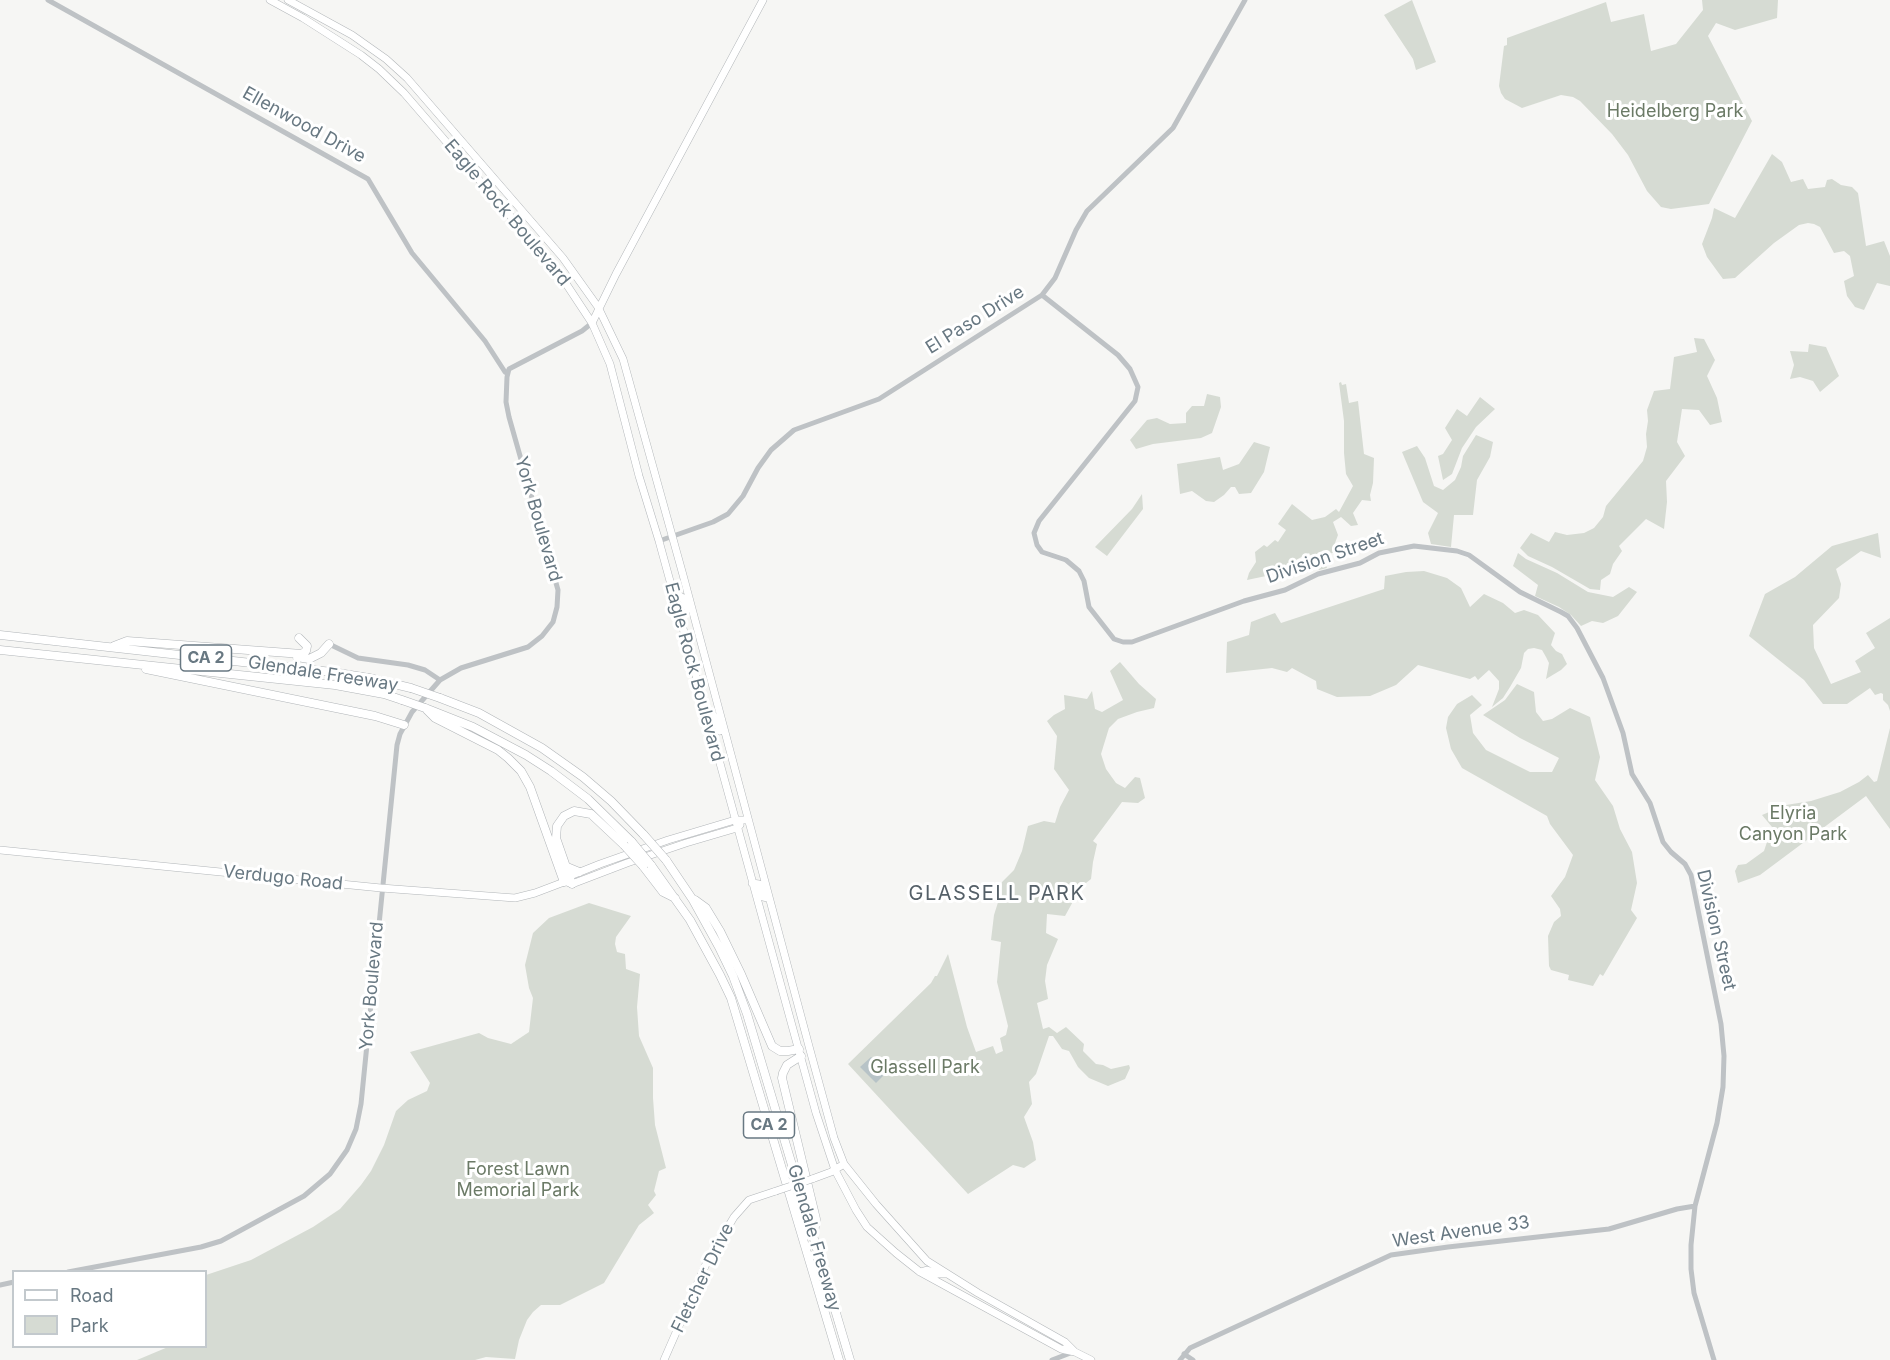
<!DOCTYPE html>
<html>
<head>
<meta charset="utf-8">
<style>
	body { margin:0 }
	#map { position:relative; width:1890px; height:1360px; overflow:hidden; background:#f6f6f4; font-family:Inter,sans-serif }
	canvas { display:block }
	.legend { position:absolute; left:12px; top:1270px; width:195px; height:78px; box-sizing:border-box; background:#fff; border:2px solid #c3c9cd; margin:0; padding:8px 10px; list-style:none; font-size:18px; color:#687882 }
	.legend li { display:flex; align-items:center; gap:12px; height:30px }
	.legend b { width:30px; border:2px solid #c3c9cd }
</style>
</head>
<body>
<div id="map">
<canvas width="1890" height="1360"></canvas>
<ul class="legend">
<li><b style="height:8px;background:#fff"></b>Road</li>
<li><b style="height:16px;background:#d6dbd3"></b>Park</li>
</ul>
</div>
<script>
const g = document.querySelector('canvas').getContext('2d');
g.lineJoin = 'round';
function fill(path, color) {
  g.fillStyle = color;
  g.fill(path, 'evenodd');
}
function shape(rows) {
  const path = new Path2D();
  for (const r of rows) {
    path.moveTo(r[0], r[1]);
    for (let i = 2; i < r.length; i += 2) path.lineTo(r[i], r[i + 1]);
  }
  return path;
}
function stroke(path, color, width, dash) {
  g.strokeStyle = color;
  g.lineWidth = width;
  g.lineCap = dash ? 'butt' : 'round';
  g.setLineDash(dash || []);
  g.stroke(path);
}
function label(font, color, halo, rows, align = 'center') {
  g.font = font + ' Inter,sans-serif';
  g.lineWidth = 6;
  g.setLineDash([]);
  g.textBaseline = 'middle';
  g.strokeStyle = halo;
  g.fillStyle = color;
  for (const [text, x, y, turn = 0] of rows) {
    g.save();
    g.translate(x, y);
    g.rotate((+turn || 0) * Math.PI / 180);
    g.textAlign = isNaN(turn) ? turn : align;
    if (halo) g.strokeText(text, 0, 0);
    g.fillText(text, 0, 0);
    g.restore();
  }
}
fill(shape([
	[1412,0,1436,62,1416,70,1413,59,1384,15],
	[1702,0,1778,0,1777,18,1735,30,1716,23,1708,36,1752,121,1709,204,1671,209,1661,207,1647,191,1628,155,1612,134,1580,101,1573,97,1561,95,1522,108,1505,99,1501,93,1499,86,1504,46,1507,45,1507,38,1606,2,1611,22,1644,14,1651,51,1676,44,1703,10],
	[1772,154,1782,162,1791,182,1803,179,1808,189,1825,187,1827,180,1832,179,1841,185,1852,187,1858,193,1866,246,1884,241,1890,256,1890,286,1877,283,1864,310,1855,307,1847,296,1844,281,1854,276,1850,256,1844,251,1834,253,1820,227,1814,224,1808,223,1799,225,1774,243,1735,278,1723,279,1707,257,1702,244,1712,218,1714,208,1735,218],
	[1694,338,1704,339,1715,360,1707,376,1717,398,1722,422,1710,425,1699,410,1682,409,1677,442,1685,456,1666,481,1667,502,1664,529,1646,519,1619,546,1622,551,1613,564,1610,574,1601,580,1600,590,1590,589,1552,567,1528,556,1520,548,1531,533,1549,542,1555,532,1567,535,1584,533,1594,528,1603,517,1606,506,1643,461,1647,447,1646,434,1648,421,1647,410,1654,391,1670,389,1674,357,1697,352],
	[1809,344,1826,347,1839,376,1820,392,1813,381,1800,377,1790,379,1794,365,1790,351,1808,352],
	[1341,382,1342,385,1346,384,1349,403,1358,401,1364,454,1374,458,1373,483,1370,495,1371,501,1362,500,1353,513,1358,525,1351,526,1341,517,1333,522,1338,535,1335,543,1335,552,1323,556,1327,568,1319,570,1309,553,1266,576,1247,580,1249,573,1256,562,1255,552,1264,545,1267,547,1275,540,1278,542,1286,530,1278,524,1292,504,1312,520,1325,517,1336,509,1339,512,1353,486,1346,474,1344,453,1344,421,1339,383],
	[1207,394,1220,397,1221,407,1212,433,1201,438,1153,444,1136,449,1130,440,1147,420,1157,418,1170,424,1186,423,1186,413,1192,406,1204,406],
	[1480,397,1495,409,1476,427,1462,448,1452,474,1443,480,1438,456,1443,454,1452,440,1445,428,1457,409,1467,416],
	[1476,435,1493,442,1490,457,1477,480,1473,515,1454,515,1451,547,1431,544,1428,533,1438,513,1423,502,1402,452,1417,446,1425,458,1434,486,1443,490,1455,480,1461,467,1463,456],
	[1254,442,1270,447,1264,472,1251,493,1239,494,1235,487,1231,487,1224,495,1214,502,1206,501,1192,491,1180,494,1177,464,1220,457,1223,470,1239,464],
	[1142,494,1143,509,1107,556,1095,547,1132,509],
	[1878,533,1881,558,1861,551,1836,569,1841,584,1839,598,1813,625,1814,648,1831,684,1861,672,1855,661,1875,648,1866,633,1890,618,1890,711,1888,705,1883,700,1883,694,1881,693,1875,695,1870,688,1847,704,1823,704,1804,680,1749,636,1765,594,1795,577,1832,546],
	[1518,553,1526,559,1557,573,1588,592,1613,597,1629,587,1637,592,1618,616,1603,623,1592,621,1581,626,1571,615,1559,607,1535,596,1538,585,1513,566],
	[1424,571,1447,578,1461,588,1470,607,1484,594,1503,603,1515,613,1524,610,1538,615,1555,633,1551,645,1556,651,1562,654,1567,664,1561,670,1546,679,1549,663,1546,657,1542,650,1534,648,1528,649,1524,653,1521,668,1510,687,1503,698,1492,707,1499,689,1499,681,1489,670,1478,680,1475,676,1470,679,1418,665,1396,685,1370,696,1337,697,1317,689,1316,681,1292,668,1287,672,1272,668,1226,673,1227,642,1249,635,1251,622,1275,613,1281,623,1384,589,1385,576,1406,572],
	[1120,662,1139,684,1156,699,1154,708,1137,712,1118,719,1109,728,1101,754,1106,769,1116,783,1125,788,1135,777,1140,778,1145,798,1138,803,1122,802,1093,841,1097,844,1093,862,1091,879,1081,887,1065,916,1047,914,1046,933,1058,939,1047,965,1045,981,1048,999,1037,1003,1043,1029,1049,1027,1057,1033,1066,1027,1084,1044,1083,1051,1096,1064,1103,1065,1111,1069,1129,1065,1130,1068,1125,1079,1108,1086,1089,1078,1078,1067,1069,1051,1062,1049,1053,1036,1049,1036,1036,1074,1029,1082,1032,1104,1024,1117,1033,1142,1036,1160,1024,1168,1013,1165,968,1194,848,1064,931,983,935,976,937,976,948,954,967,1027,976,1052,993,1046,996,1054,1003,1051,1000,1038,1006,1035,1008,1026,997,982,1001,942,991,940,994,915,1000,896,1002,882,1014,870,1022,851,1028,826,1044,821,1055,823,1060,807,1069,790,1054,769,1057,736,1047,721,1054,715,1065,709,1064,695,1087,699,1092,691,1095,709,1102,712,1123,700,1110,671],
	[1517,684,1534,692,1536,712,1543,721,1552,719,1570,708,1590,717,1600,757,1595,780,1613,806,1620,829,1632,852,1637,883,1631,910,1637,918,1603,976,1600,974,1593,986,1568,980,1569,975,1551,970,1549,966,1548,936,1554,922,1561,916,1560,909,1551,896,1565,877,1573,855,1550,824,1547,816,1462,768,1451,749,1446,728,1448,717,1457,704,1472,695,1482,705,1470,715,1473,733,1486,750,1530,772,1552,772,1559,758,1520,738,1483,715,1505,700],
	[1890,728,1890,829,1866,796,1760,875,1738,883,1735,871,1738,865,1746,864,1764,851,1772,827,1762,815,1786,805,1811,801,1840,792,1859,782,1868,775,1874,782,1877,781],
	[589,903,631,916,616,937,615,944,617,952,625,954,626,969,640,974,637,1007,639,1036,653,1068,653,1098,655,1125,666,1168,659,1171,654,1191,656,1195,648,1205,654,1213,639,1225,604,1283,560,1305,541,1305,533,1312,527,1320,519,1340,515,1359,486,1357,475,1360,137,1360,168,1347,206,1346,206,1275,251,1260,313,1227,340,1209,361,1185,371,1171,384,1145,396,1111,408,1100,427,1091,430,1083,410,1052,479,1033,488,1038,511,1044,529,1032,533,998,529,988,525,965,533,933,549,918]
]), '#d6dbd3');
fill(shape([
	[871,1057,886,1073,876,1083,860,1067]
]), '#b7c3c7');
const major = shape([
	[270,0,303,18,361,55,379,69,404,93,557,270,592,323,610,364,639,476,659,541,816,1113,835,1170,856,1210,867,1227,896,1253,920,1272,1061,1349,1075,1352,1091,1360],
	[288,0,352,35,386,59,407,78,563,258,598,307,623,359,683,575,810,1050,834,1138,844,1164,876,1204,927,1261,978,1293,1065,1342,1075,1352],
	[592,323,616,274,763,0],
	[672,593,675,593,683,598,688,609],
	[705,711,713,715,720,731],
	[0,850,381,888,515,898,535,893,564,882,570,876,600,864,668,840,735,820,748,820],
	[567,882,572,884,627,863,686,843,737,828,740,825],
	[752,883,759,884,763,897,768,898],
	[812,1179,831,1172,844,1164],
	[920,1272,927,1270,937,1274,946,1274],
	[664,1360,706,1264,734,1217,749,1200,776,1191]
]);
const highway = shape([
	[0,635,332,672,369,678,411,688],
	[114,646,127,641,302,654,306,651,307,646,299,638],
	[0,650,335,685,384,694,402,700],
	[297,657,309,659,321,653,329,644],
	[146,669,375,716,404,725],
	[440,698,479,713,542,748,583,777,611,801,644,835],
	[425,708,473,727,526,755,551,771,588,799,632,842],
	[427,710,435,718,498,750,508,758,521,771,530,787,564,882],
	[666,860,693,900,719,947,733,976,747,1014,850,1360],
	[651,865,690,920,720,975,731,998,839,1360],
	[643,866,663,892,675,898],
	[567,867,579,872],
	[572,884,556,838,557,826,564,816,574,811,591,814,624,845],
	[695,900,706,908,720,931,741,974,772,1046,780,1051,788,1051,799,1049],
	[801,1056,787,1065,783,1073,782,1078,816,1219,814,1233]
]);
stroke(major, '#b2b6b9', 8);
stroke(highway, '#b1b5b8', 9);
stroke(shape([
	[48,0,368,179,412,253,485,341,505,372],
	[1042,295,1118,355,1130,369,1138,387,1135,401,1039,521,1034,533,1037,545,1042,552,1066,560,1079,571,1084,581,1089,607,1114,639,1123,642,1132,642,1244,601,1285,590,1318,574,1360,563,1379,553,1414,546,1457,551,1469,555,1520,592,1561,612,1568,616,1577,628,1603,678,1623,733,1632,774,1650,803,1663,842,1671,852,1685,864,1691,875,1721,1024,1724,1056,1723,1087,1717,1123,1695,1206,1691,1245,1691,1269,1694,1293,1714,1360],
	[659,541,713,522,728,514,743,496,758,468,771,450,794,430,879,399,1042,295,1055,278,1076,230,1087,211,1173,128,1245,0],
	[329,644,358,658,408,665,425,670,440,680],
	[68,1272,201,1247,221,1241,304,1196,330,1174,347,1150,356,1129,361,1104,397,745,400,734,412,712,440,680,461,668,528,647,542,636,553,622,557,607,558,590,509,417,506,402,507,377,509,369,582,331,592,323],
	[0,1285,14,1282],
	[1184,1354,1193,1360],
	[1052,1360,1073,1352],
	[1180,1360,1190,1348,1391,1255,1448,1247,1609,1229,1677,1209,1695,1206]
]), '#bec2c5', 5);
stroke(major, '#fff', 7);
stroke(highway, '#fff', 8);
const majorBridge = shape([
	[776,1191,812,1179]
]);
const highwayBridge = shape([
	[411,688,440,698],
	[402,700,425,708],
	[644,835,666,860],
	[632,842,651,865],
	[624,845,643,866]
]);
stroke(majorBridge, '#b2b6b9', 8, []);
stroke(highwayBridge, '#b1b5b8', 9, []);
stroke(majorBridge, '#fff', 7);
stroke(highwayBridge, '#fff', 8);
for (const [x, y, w] of [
	[206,658,51],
	[769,1125,51]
]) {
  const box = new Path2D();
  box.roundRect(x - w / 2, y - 13, w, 26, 4.5);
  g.fillStyle = '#fff';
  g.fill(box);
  stroke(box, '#687882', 1.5);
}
label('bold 16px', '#687882', null, [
	["CA 2",206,658],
	["CA 2",769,1125]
]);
label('18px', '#6b7a66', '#fff', [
	["Heidelberg Park",1675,112],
	["Elyria",1793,814],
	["Canyon Park",1793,835],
	["Glassell Park",925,1068],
	["Forest Lawn",518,1170],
	["Memorial Park",518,1191]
]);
label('18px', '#687882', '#fff', [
	["Ellenwood Drive",304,125,29],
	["Eagle Rock Boulevard",507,213,50],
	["El Paso Drive",975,320,-32],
	["York Boulevard",538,519,74],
	["Division Street",1325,558,-19],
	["Eagle Rock Boulevard",694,672,75],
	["Glendale Freeway",323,674,9],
	["Verdugo Road",283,878,6],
	["Division Street",1716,930,77],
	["York Boulevard",372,986,-85],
	["West Avenue 33",1461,1232,-8],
	["Glendale Freeway",814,1238,74],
	["Fletcher Drive",703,1278,-64]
]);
g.letterSpacing = '1.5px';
label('20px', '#556068', '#fff', [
	["GLASSELL PARK",997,894]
]);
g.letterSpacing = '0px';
</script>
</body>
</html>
